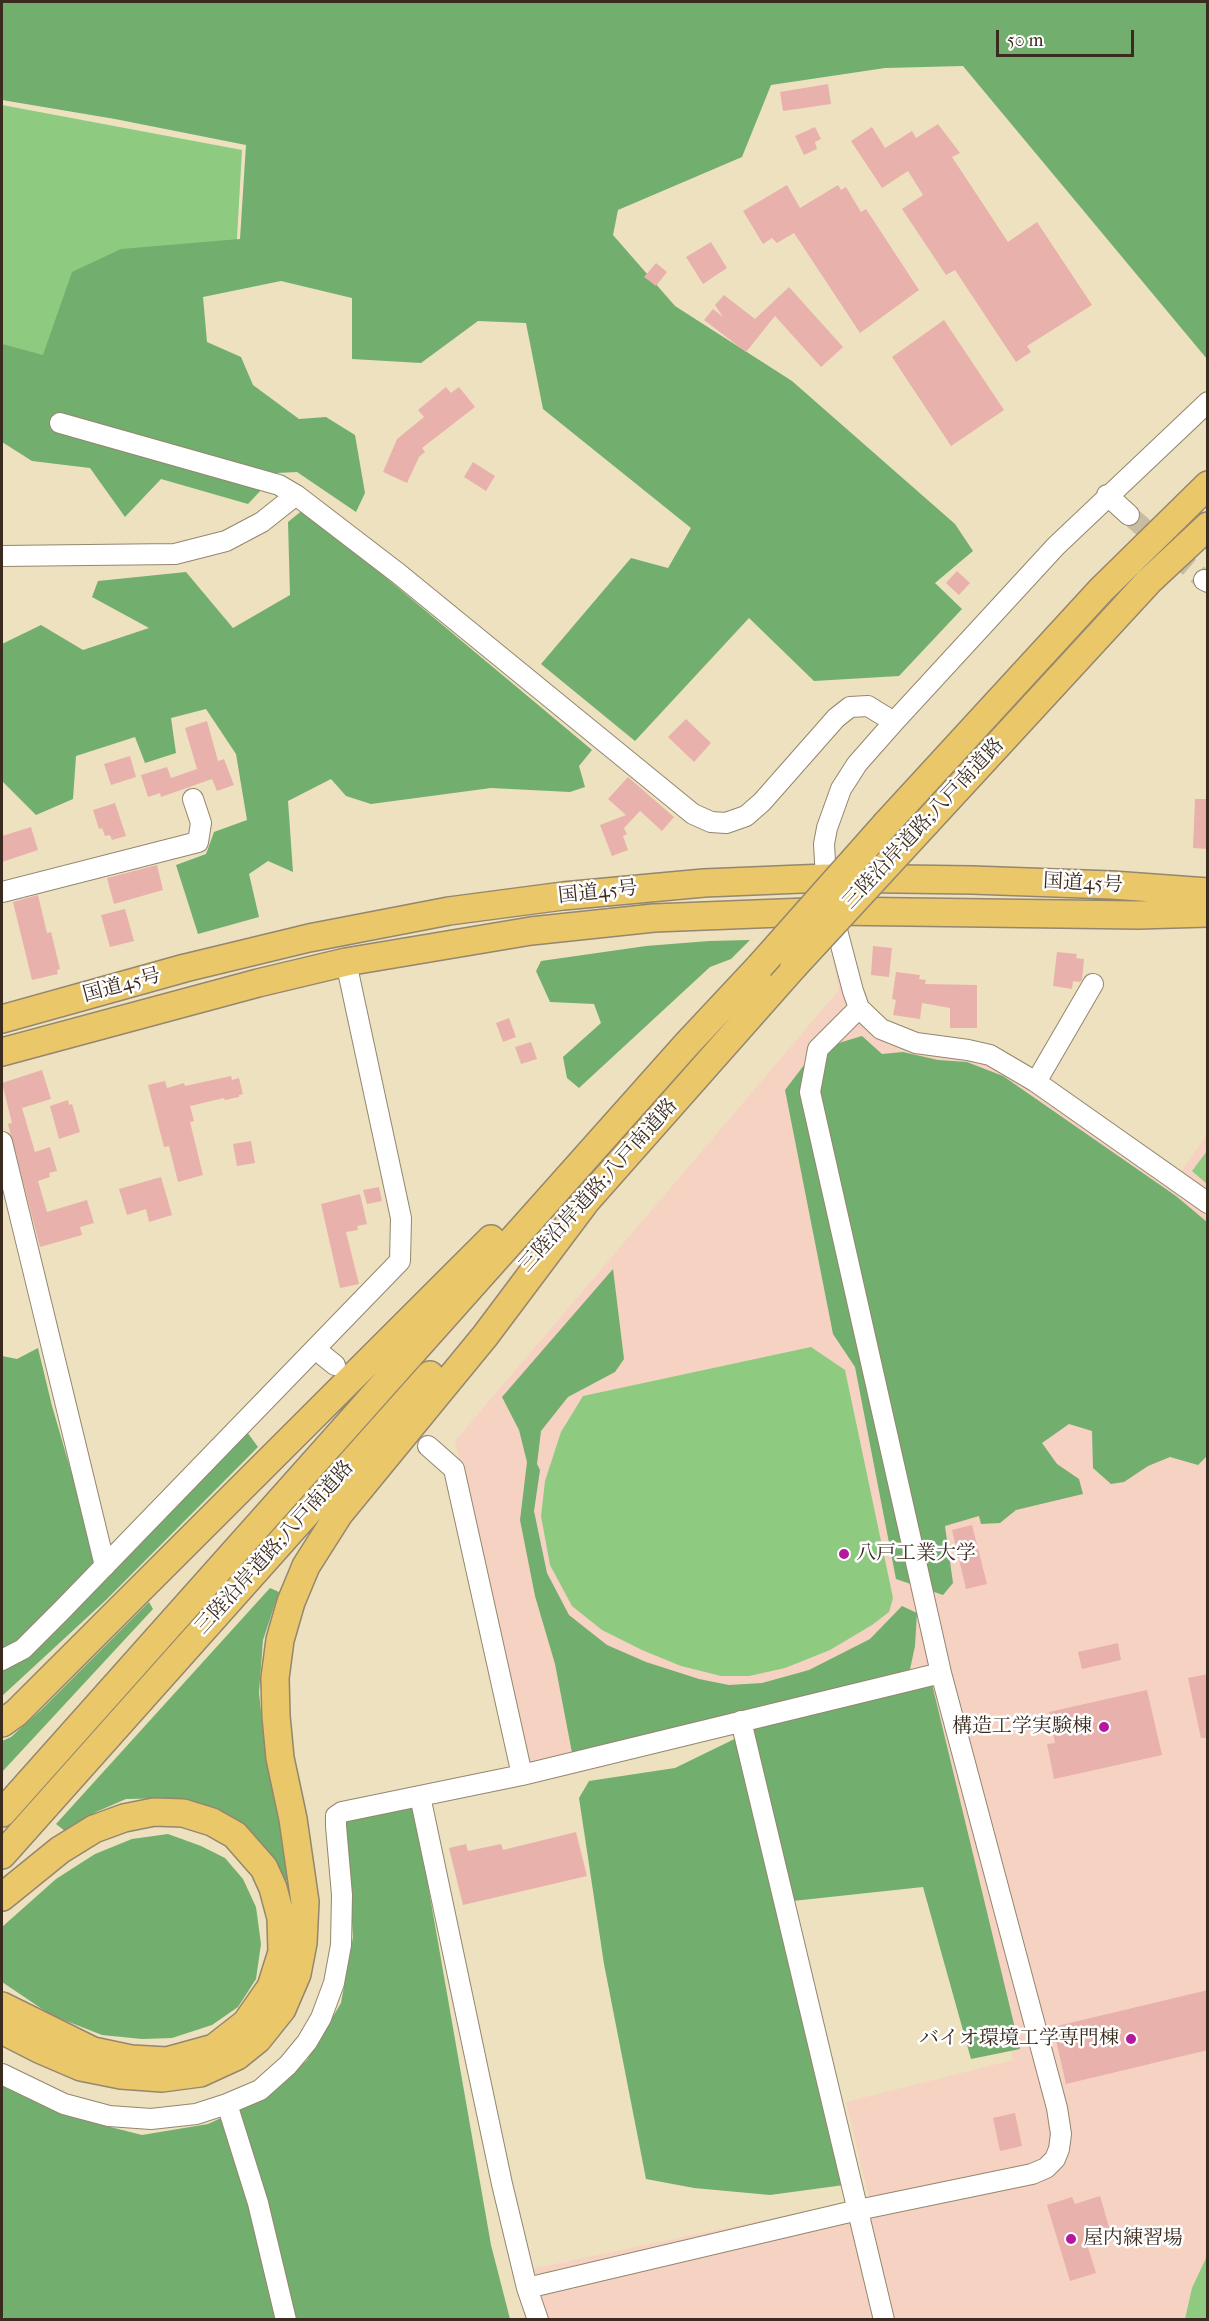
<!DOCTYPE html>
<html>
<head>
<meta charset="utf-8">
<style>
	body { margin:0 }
	#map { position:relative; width:1209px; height:2321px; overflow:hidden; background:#ede1c0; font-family:"IM FELL French Canon",serif }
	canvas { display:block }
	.frame { position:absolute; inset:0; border:3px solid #3b2a1e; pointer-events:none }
	.scale { position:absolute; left:996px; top:30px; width:138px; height:27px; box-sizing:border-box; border:3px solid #3b2a1e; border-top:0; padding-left:8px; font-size:18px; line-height:21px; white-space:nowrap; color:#3b2a1e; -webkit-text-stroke:4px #fff; paint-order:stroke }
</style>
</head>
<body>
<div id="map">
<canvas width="1209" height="2321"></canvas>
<div class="frame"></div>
<div class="scale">50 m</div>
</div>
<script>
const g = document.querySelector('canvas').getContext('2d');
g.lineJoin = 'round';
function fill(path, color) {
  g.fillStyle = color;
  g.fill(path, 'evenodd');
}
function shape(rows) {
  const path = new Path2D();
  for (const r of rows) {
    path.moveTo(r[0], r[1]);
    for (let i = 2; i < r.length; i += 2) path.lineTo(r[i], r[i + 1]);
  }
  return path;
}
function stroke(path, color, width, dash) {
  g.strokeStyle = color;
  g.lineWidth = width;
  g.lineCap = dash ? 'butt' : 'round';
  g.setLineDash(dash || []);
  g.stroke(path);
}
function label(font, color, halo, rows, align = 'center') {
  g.font = font + ' "IM FELL French Canon","Noto Serif JP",serif';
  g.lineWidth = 5;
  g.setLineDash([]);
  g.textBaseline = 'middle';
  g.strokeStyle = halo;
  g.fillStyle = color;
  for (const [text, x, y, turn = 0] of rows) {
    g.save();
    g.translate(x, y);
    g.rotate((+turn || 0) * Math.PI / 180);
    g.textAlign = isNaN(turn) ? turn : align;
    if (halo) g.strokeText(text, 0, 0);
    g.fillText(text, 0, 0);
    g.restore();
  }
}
fill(shape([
	[855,954,863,988,872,1006,883,1019,920,1034,961,1038,1005,1051,1035,1069,1181,1172,1207,1134,1207,2319,525,2319,512,2273,869,2198,846,2102,1013,2060,919,1666,527,1765,455,1441,839,990,833,960]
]), '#f6d2c3');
fill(shape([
	[2,105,242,150,236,255,82,406,2,381],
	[1207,1151,1207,1184,1192,1171],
	[811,1347,845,1370,893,1598,889,1612,872,1625,830,1650,785,1668,749,1676,721,1676,681,1666,642,1650,602,1630,572,1606,550,1565,541,1516,545,1481,561,1432,583,1396],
	[1207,2256,1207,2319,1185,2319,1192,2288]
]), '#8eca7f');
fill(shape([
	[2,2,1207,2,1207,359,963,66,885,68,771,85,742,157,618,210,613,235,675,306,792,381,955,524,973,551,935,583,962,609,899,676,814,681,749,618,635,741,541,664,631,558,668,568,691,528,543,409,526,323,478,321,421,363,352,359,352,298,281,281,203,297,207,342,241,357,253,385,299,419,326,417,355,435,365,493,356,512,297,472,277,473,248,504,161,479,125,517,90,468,32,461,2,442,2,344,43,355,72,272,121,249,240,239,246,145,115,119,2,100],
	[304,509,592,750,579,766,585,787,570,792,491,788,371,804,346,796,331,779,288,801,293,872,268,861,249,874,259,917,198,934,176,865,206,854,214,832,247,820,236,754,206,709,171,718,176,753,145,763,135,737,76,756,73,799,36,815,2,781,2,644,41,625,83,650,149,628,92,597,98,581,186,572,233,628,290,595,288,522],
	[750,940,731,959,710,967,579,1088,567,1078,563,1057,601,1023,594,1004,550,1002,536,971,541,961,646,946,709,941],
	[862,1036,882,1054,903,1052,938,1060,967,1062,1003,1076,1176,1196,1207,1222,1207,1456,1198,1465,1170,1457,1148,1466,1124,1482,1111,1484,1093,1468,1092,1431,1069,1424,1042,1443,1057,1464,1079,1479,1083,1494,1016,1510,1000,1523,981,1524,979,1516,945,1526,953,1583,943,1595,896,1579,855,1367,833,1334,785,1090,811,1056,842,1042],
	[613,1269,624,1359,615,1372,568,1397,541,1431,537,1464,540,1470,534,1511,547,1573,569,1615,607,1645,646,1662,699,1679,729,1685,762,1683,809,1670,870,1639,902,1606,917,1613,915,1646,909,1674,573,1758,555,1664,535,1596,520,1520,527,1462,519,1430,502,1397],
	[38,1348,52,1406,103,1581,247,1432,258,1447,106,1600,2,1696,2,1356,17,1359],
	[270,1588,279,1592,263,1640,259,1693,266,1758,291,1880,281,1881,227,1817,182,1798,126,1799,96,1812,65,1831,56,1824],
	[149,1602,153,1609,2,1772,2,1741,11,1737,41,1710],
	[932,1684,1020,2049,971,2059,923,1887,774,1903,844,2185,770,2195,694,2188,646,2179,604,1964,579,1798,589,1781,675,1768,755,1729],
	[414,1805,491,2245,510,2319,5,2319,2,2316,2,2083,71,2117,142,2135,208,2124,269,2096,307,2060,341,2003,353,1937,345,1821],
	[168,1834,201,1846,225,1858,243,1879,256,1907,261,1944,256,1979,238,2007,212,2025,172,2038,142,2039,102,2035,51,2015,2,1982,2,1927,56,1879,95,1854,132,1839]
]), '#72ae6e');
fill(shape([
	[828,84,831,104,783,111,780,92],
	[938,124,960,153,952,157,1008,242,1037,222,1092,305,1027,346,1031,352,1016,362,955,270,946,275,902,209,923,195,908,171,882,188,851,141,872,127,885,148,912,131,916,138],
	[815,127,821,139,815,142,817,149,804,155,795,136],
	[787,185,800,208,838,185,841,190,846,187,861,212,866,209,919,290,860,333,794,233,777,243,772,238,763,244,743,211],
	[711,242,727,268,703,284,686,257],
	[656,263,667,272,656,286,644,277],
	[789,287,843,347,821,367,775,316,746,352,704,320,713,309,723,317,715,305,724,295,755,319],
	[944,320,1004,410,951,446,892,357],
	[446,387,451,393,459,387,475,407,422,448,425,452,419,457,407,483,383,472,397,439,424,417,418,410],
	[473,462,495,476,486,491,464,477],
	[957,571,970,583,959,595,946,583],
	[686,719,711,743,694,762,668,737],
	[207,721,218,761,224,759,234,785,217,791,212,779,161,797,160,793,148,797,141,775,167,767,171,778,197,769,185,728],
	[130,756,136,777,111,785,104,764],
	[628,777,674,817,662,831,640,811,624,828,627,834,623,836,628,850,612,856,600,825,626,815,608,799],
	[1195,799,1208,799,1208,849,1193,848],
	[115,803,126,836,112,840,110,835,105,836,102,828,99,829,93,810],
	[31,827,38,850,2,862,2,836],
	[157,865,163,890,114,904,107,878],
	[38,895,47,933,51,932,60,969,57,970,58,974,32,980,13,902],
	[125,909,134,941,110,947,101,915],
	[873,946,892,948,889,977,871,975],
	[1057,952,1077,954,1076,958,1084,959,1082,980,1080,982,1073,981,1072,989,1053,986],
	[896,972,920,975,919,979,926,980,925,984,977,985,977,1028,950,1028,950,1008,922,1003,920,1019,893,1015,896,1000,892,999],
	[509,1018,516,1037,503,1042,496,1023],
	[531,1042,537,1059,521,1064,515,1047],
	[42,1070,51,1099,22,1108,35,1152,50,1147,57,1171,49,1173,50,1177,38,1181,47,1212,87,1200,94,1223,80,1227,82,1235,40,1247,8,1124,12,1123,2,1083],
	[231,1076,232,1080,239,1078,243,1094,239,1095,239,1097,225,1100,224,1098,190,1106,194,1121,190,1122,203,1175,178,1182,169,1146,164,1147,148,1085,165,1081,167,1088,184,1083,185,1086],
	[68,1100,69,1105,72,1104,80,1132,59,1139,50,1106],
	[251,1141,255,1163,237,1166,233,1144],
	[161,1177,172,1215,149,1222,146,1209,127,1215,119,1189],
	[379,1187,382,1201,367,1204,363,1190],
	[360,1194,367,1224,357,1226,358,1230,346,1232,359,1284,340,1288,321,1204],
	[972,1525,987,1584,966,1589,952,1530],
	[1118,1643,1121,1660,1082,1669,1078,1652],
	[1208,1674,1208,1738,1201,1738,1188,1678],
	[1147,1690,1162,1755,1054,1779,1047,1744,1055,1743,1049,1712],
	[576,1832,587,1876,463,1905,449,1848,466,1844,468,1851,501,1844,503,1850],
	[1208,1990,1208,2050,1066,2084,1053,2027],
	[1015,2113,1022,2146,1000,2151,993,2118],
	[1100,2196,1111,2234,1086,2241,1096,2273,1070,2281,1047,2205,1072,2197,1075,2204]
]), '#e9b1ac');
stroke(shape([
	[1129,515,1204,580]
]), '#c9bca0', 20, [20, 10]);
const minor = shape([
	[1208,402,1056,546,894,722,857,764,841,789,827,828,824,844,826,878,832,911,853,991,859,1008,881,1029,916,1043,968,1050,990,1055,1036,1082,1208,1203],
	[60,423,279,485,296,495,399,574,693,814,711,822,726,823,746,816,762,802,836,718,850,707,868,706,894,722],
	[1107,495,1129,515],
	[2,556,175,554,226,541,262,522,296,495],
	[1204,580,1208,582],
	[2,892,198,842,201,823,193,799],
	[1036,1082,1093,984],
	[2,1142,105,1566],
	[315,1349,335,1365],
	[428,1446,454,1469,522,1775],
	[2,1660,23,1649,63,1609,400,1261,401,1218,346,962],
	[741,1721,884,2320],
	[420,1796,502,2184,527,2288,538,2320],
	[2,2074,64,2104,109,2116,151,2119,196,2114,227,2104,260,2090,288,2065,307,2042,321,2018,334,1983,341,1945,342,1895,336,1826,336,1816,342,1812,522,1775,941,1673],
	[227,2104,258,2203,286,2320],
	[527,2288,858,2210,1032,2174,1046,2168,1055,2159,1059,2149,1061,2134,1057,2108,941,1673,810,1092,818,1049,859,1008]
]);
const highway = shape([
	[926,823,1149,581,1208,526],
	[886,824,1101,590,1208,485],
	[2,1019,185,968,309,938,449,911,563,896,704,883,826,878,972,880,1112,885,1208,892],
	[2,1052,258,983,346,962,531,931,654,918,832,911,1138,915,1208,913],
	[572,1217,794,966],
	[2,1723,16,1713,491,1239],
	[2,1813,687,1044,760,966],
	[2,1855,430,1375],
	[2,1897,60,1850,94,1829,124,1818,154,1812,183,1813,212,1822,235,1835,264,1868,273,1888,281,1918,282,1952,271,1987,246,2023,214,2048,167,2061,131,2059,93,2051,2,2006],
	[2,2030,39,2049,81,2067,121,2075,162,2078,200,2073,237,2056,258,2039,282,2009,297,1974,303,1943,305,1902,293,1819,280,1758,276,1716,275,1678,280,1640,291,1602,306,1566,339,1514,485,1336,584,1204]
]);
stroke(minor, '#94866f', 22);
stroke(highway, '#94866f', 30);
stroke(minor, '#fff', 20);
stroke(highway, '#eac769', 27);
const highwayBridge = shape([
	[760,966,886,824],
	[794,966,926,823]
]);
stroke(highwayBridge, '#94866f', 30, []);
stroke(highwayBridge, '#eac769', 27);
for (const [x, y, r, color] of [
	[844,1554,6,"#b5179e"],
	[1104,1727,6,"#b5179e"],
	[1131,2039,6,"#b5179e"],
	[1071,2239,6,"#b5179e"]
]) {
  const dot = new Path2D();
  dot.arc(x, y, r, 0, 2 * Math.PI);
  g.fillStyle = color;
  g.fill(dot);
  stroke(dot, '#fff', 2);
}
label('20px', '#3b2a1e', '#fff', [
	["三陸沿岸道路;八戸南道路",924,824,-47],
	["国道45号",1083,884,3],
	["国道45号",598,893,-6],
	["国道45号",122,986,-15],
	["三陸沿岸道路;八戸南道路",599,1186,-48],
	["三陸沿岸道路;八戸南道路",275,1548,-48]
]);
label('20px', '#3b2a1e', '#fff', [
	["八戸工業大学",856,1554],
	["構造工学実験棟",1092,1727,"right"],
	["バイオ環境工学専門棟",1119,2039,"right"],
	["屋内練習場",1083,2239]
], 'left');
</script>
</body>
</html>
